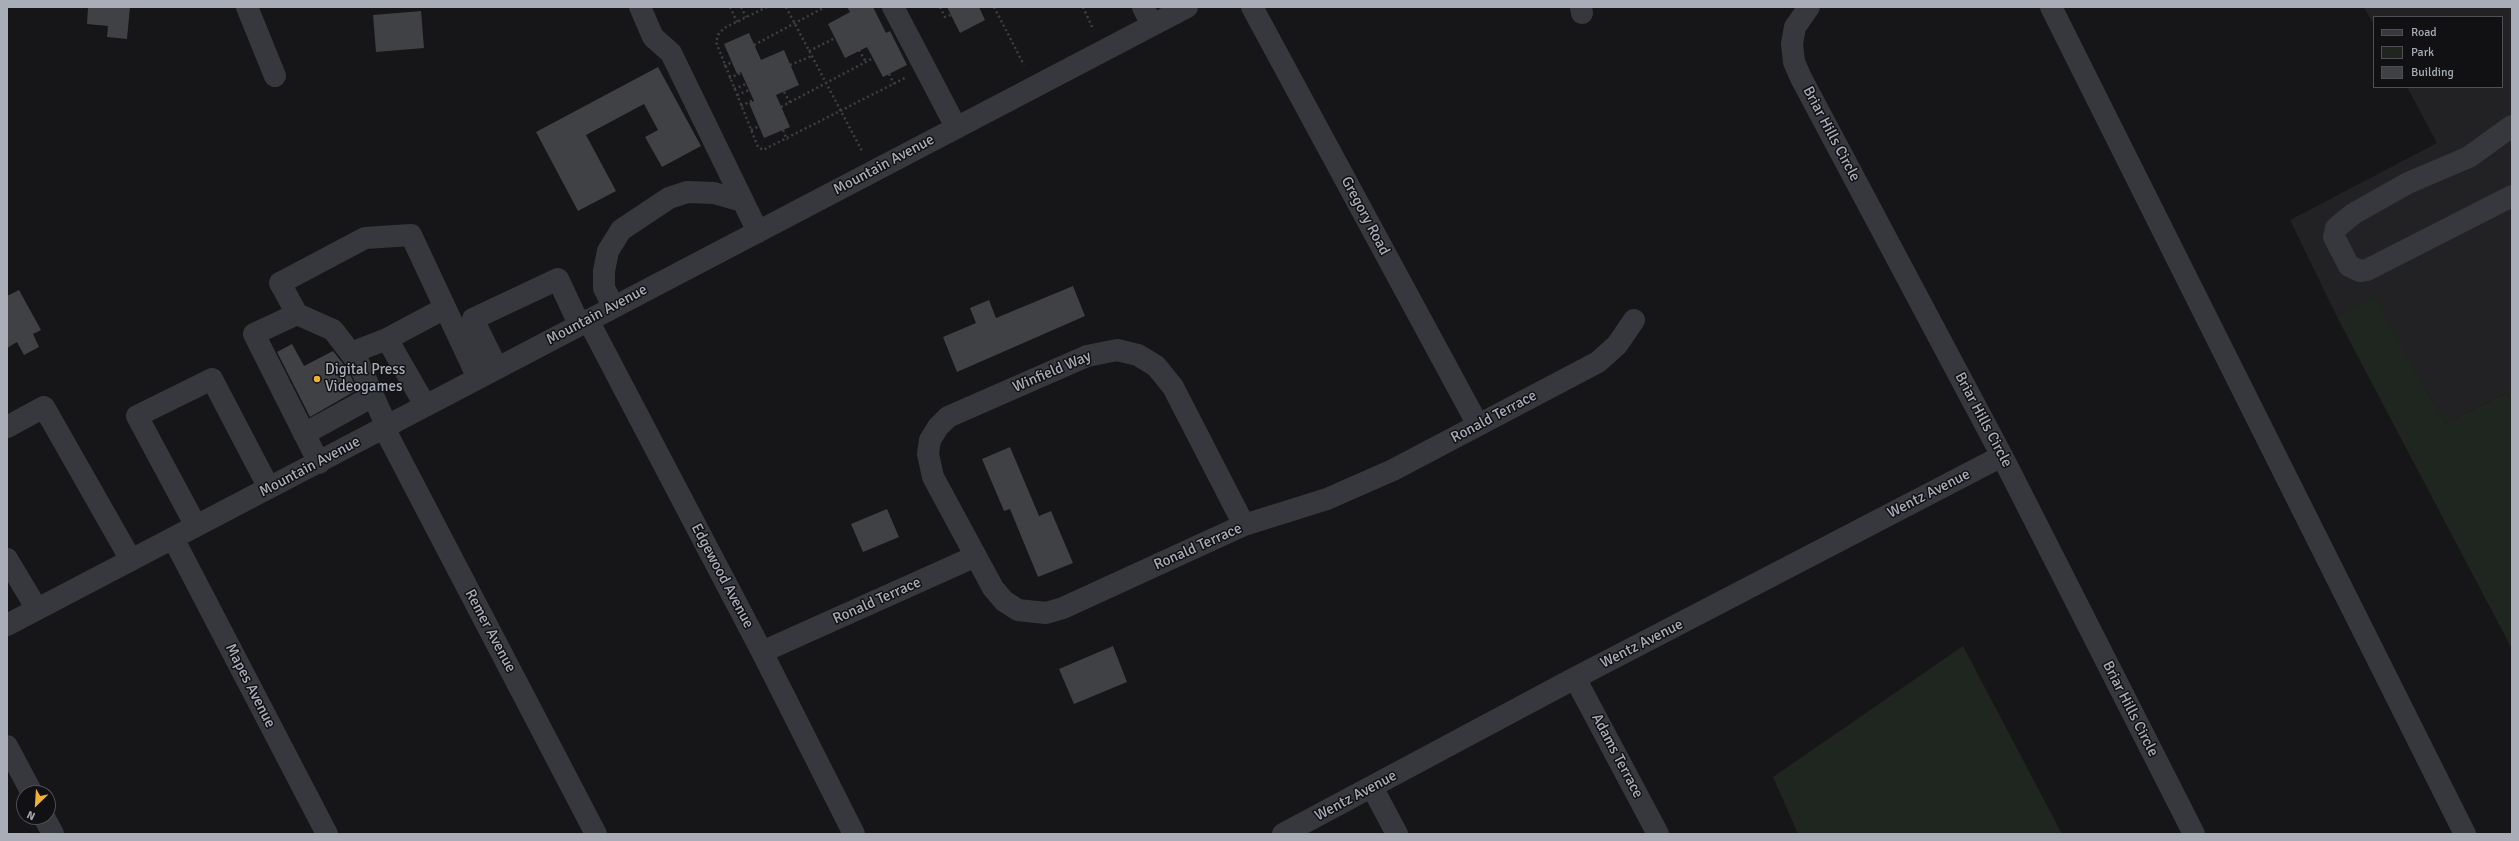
<!DOCTYPE html>
<html>
<head>
<meta charset="utf-8">
<style>
	body { margin:0 }
	#map { position:relative; width:2519px; height:841px; overflow:hidden; background:#161618; font-family:Signika,sans-serif }
	canvas { display:block }
	.frame { position:absolute; inset:0; border:8px solid #a8adb8; pointer-events:none }
	.legend { position:absolute; left:2373px; top:16px; width:130px; height:72px; box-sizing:border-box; background:#111113; border:1px solid #4d4f55; margin:0; padding:5px 7px; list-style:none; font-size:12px; color:#a8adb8 }
	.legend li { display:flex; align-items:center; gap:8px; height:20px }
	.legend b { width:20px; border:1px solid #4d4f55 }
	.north { position:absolute; left:16px; top:785px; width:40px; height:40px; box-sizing:border-box; background:#111113; border:1px solid #4d4f55; border-radius:50%; rotate:205deg; font-size:11px; font-weight:700; line-height:16px; text-align:center; color:#a8adb8 }
	.north::after { content:''; display:block; margin:auto; width:14px; height:18px; background:#f2b134; clip-path:polygon(50% 0,100% 100%,50% 72%,0 100%) }
</style>
</head>
<body>
<div id="map">
<canvas width="2519" height="841"></canvas>
<div class="frame"></div>
<ul class="legend">
<li><b style="height:5px;background:#37383d"></b>Road</li>
<li><b style="height:11px;background:#1e261f"></b>Park</li>
<li><b style="height:11px;background:#404145"></b>Building</li>
</ul>
<div class="north">N</div>
</div>
<script>
const g = document.querySelector('canvas').getContext('2d');
g.lineJoin = 'round';
function fill(path, color) {
  g.fillStyle = color;
  g.fill(path, 'evenodd');
}
function shape(rows) {
  const path = new Path2D();
  for (const r of rows) {
    path.moveTo(r[0], r[1]);
    for (let i = 2; i < r.length; i += 2) path.lineTo(r[i], r[i + 1]);
  }
  return path;
}
function stroke(path, color, width, dash) {
  g.strokeStyle = color;
  g.lineWidth = width;
  g.lineCap = dash ? 'butt' : 'round';
  g.setLineDash(dash || []);
  g.stroke(path);
}
function label(font, color, halo, rows, align = 'center') {
  g.font = font + ' Signika,sans-serif';
  g.lineWidth = 3;
  g.setLineDash([]);
  g.textBaseline = 'middle';
  g.strokeStyle = halo;
  g.fillStyle = color;
  for (const [text, x, y, turn = 0] of rows) {
    g.save();
    g.translate(x, y);
    g.rotate((+turn || 0) * Math.PI / 180);
    g.textAlign = isNaN(turn) ? turn : align;
    if (halo) g.strokeText(text, 0, 0);
    g.fillText(text, 0, 0);
    g.restore();
  }
}
fill(shape([
	[2364,7,2512,7,2512,401,2506,393,2445,423,2374,297,2337,317,2290,220,2437,143,2407,87,2502,87,2502,17,2374,17,2374,25]
]), '#222225');
fill(shape([
	[2374,296,2445,423,2506,393,2512,401,2512,649,2337,317],
	[1963,646,2062,834,1798,834,1773,777]
]), '#1e261f');
fill(shape([
	[88,7,130,7,127,39,107,37,108,26,87,24],
	[847,7,873,7,886,33,890,31,907,65,883,77,867,47,845,58,828,24,850,12],
	[947,7,979,7,985,20,960,33],
	[421,11,424,48,376,52,373,15],
	[749,33,761,60,784,50,799,85,776,95,790,127,764,138,749,103,754,101,741,72,737,74,724,44],
	[658,67,701,146,662,167,645,137,658,130,644,104,586,135,616,191,578,211,536,132],
	[1073,286,1085,316,957,372,943,337,976,323,970,308,989,300,996,318],
	[19,290,41,330,33,334,39,347,24,355,17,342,7,348,7,296],
	[292,344,304,366,333,351,348,370,357,390,310,417,277,352],
	[1010,447,1039,516,1051,511,1073,563,1038,577,1010,509,1004,511,982,459],
	[887,509,899,537,863,552,851,524],
	[1113,646,1127,682,1074,704,1059,669]
]), '#404145');
stroke(shape([
	[730,7,737,22],
	[741,7,746,17],
	[767,7,726,27,719,33,716,42,758,147,763,150,907,77],
	[786,7,862,151],
	[940,7,945,17,951,15],
	[994,7,1024,65],
	[1083,7,1093,29],
	[754,45,825,7],
	[859,50,866,62],
	[809,51,835,38],
	[790,65,812,56],
	[724,66,732,62],
	[889,74,894,84],
	[729,78,742,73],
	[734,89,746,84],
	[784,92,790,102],
	[737,95,749,90],
	[741,106,753,100],
	[781,107,873,58],
	[751,130,759,126],
	[783,130,787,140]
]), '#3d3f44', 2.5, [2, 3]);
stroke(shape([
	[247,7,275,76],
	[640,7,653,37,671,53,758,232],
	[893,7,956,127],
	[1143,7,1152,25],
	[1252,7,1478,425],
	[1581,7,1582,13],
	[1809,7,1795,27,1792,44,1794,62,1801,78,2002,456,2194,834],
	[2051,7,2465,834],
	[2512,126,2469,157,2408,183,2353,214,2336,228,2334,237,2349,266,2360,271,2367,270,2512,196],
	[613,306,604,288,604,271,608,251,621,230,669,198,687,192,714,193,742,201],
	[297,314,333,330,359,364,387,427],
	[588,320,762,652,854,834],
	[387,339,445,308],
	[351,353,387,339,425,405],
	[497,368,473,319,558,279,579,324],
	[7,427,44,407,131,560],
	[384,428,596,834],
	[304,434,373,396],
	[319,463,254,334,297,314,280,283,365,238,411,235,478,378],
	[1244,525,1173,387,1156,366,1138,355,1117,350,1087,356,948,417,938,427,930,440,928,454,933,477,993,588,1004,601,1018,610,1046,613,1063,608,1244,525,1327,499,1393,470,1598,362,1617,345,1634,320],
	[196,526,137,416,212,379,269,488],
	[173,538,327,834],
	[7,559,37,609],
	[7,625,1187,7],
	[762,652,976,556],
	[1575,678,1658,834],
	[7,746,32,793],
	[1372,787,1397,834],
	[44,817,53,834],
	[1283,834,1575,678,2002,456]
]), '#37383d', 22);
for (const [x, y, r, color] of [
	[317,379,4,"#f2b134"]
]) {
  const dot = new Path2D();
  dot.arc(x, y, r, 0, 2 * Math.PI);
  g.fillStyle = color;
  g.fill(dot);
  stroke(dot, '#111113', 1.5);
}
label('15px', '#a8adb8', '#111113', [
	["Briar Hills Circle",1831,134,62],
	["Mountain Avenue",884,165,-28],
	["Gregory Road",1365,216,62],
	["Mountain Avenue",597,315,-28],
	["Winfield Way",1052,372,-23],
	["Ronald Terrace",1494,417,-28],
	["Briar Hills Circle",1983,420,62],
	["Mountain Avenue",310,467,-28],
	["Wentz Avenue",1929,494,-27],
	["Ronald Terrace",1198,547,-24],
	["Edgewood Avenue",722,576,62],
	["Ronald Terrace",877,601,-24],
	["Remer Avenue",490,631,62],
	["Wentz Avenue",1642,644,-27],
	["Mapes Avenue",250,686,63],
	["Briar Hills Circle",2130,709,63],
	["Adams Terrace",1617,756,62],
	["Wentz Avenue",1356,796,-28]
]);
label('15px', '#a8adb8', '#111113', [
	["Digital Press",325,370],
	["Videogames",325,387]
], 'left');
</script>
</body>
</html>
